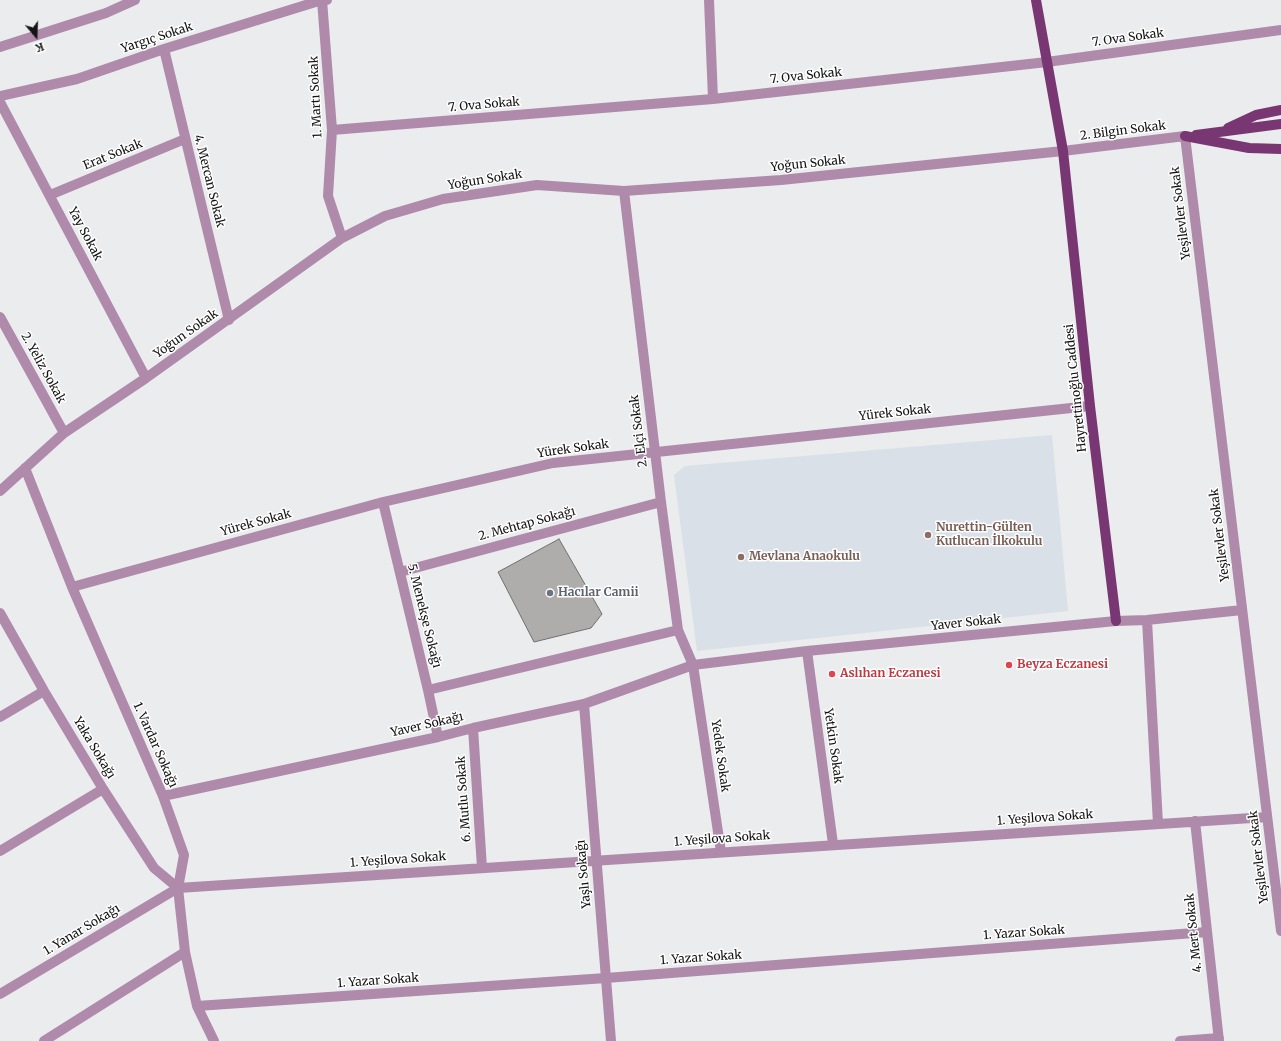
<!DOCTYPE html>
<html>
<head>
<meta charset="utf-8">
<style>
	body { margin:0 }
	#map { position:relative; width:1281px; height:1041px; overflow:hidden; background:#eaeced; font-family:Merriweather,serif }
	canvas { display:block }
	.north { position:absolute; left:16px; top:16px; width:40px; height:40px; -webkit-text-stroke:3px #fff; paint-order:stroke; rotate:161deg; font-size:11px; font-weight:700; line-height:16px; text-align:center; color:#141414 }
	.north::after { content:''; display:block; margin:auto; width:14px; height:18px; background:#141414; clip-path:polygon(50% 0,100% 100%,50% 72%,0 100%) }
</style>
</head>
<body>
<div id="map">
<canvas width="1281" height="1041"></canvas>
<div class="north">K</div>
</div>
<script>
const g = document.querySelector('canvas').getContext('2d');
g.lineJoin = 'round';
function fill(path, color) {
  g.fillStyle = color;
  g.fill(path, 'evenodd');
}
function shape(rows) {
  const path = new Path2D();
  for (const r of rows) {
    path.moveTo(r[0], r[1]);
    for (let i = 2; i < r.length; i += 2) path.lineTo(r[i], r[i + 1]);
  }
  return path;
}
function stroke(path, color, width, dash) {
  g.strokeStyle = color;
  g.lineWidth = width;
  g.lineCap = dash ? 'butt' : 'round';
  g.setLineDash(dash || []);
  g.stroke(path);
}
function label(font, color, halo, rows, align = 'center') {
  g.font = font + ' Merriweather,serif';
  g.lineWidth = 3;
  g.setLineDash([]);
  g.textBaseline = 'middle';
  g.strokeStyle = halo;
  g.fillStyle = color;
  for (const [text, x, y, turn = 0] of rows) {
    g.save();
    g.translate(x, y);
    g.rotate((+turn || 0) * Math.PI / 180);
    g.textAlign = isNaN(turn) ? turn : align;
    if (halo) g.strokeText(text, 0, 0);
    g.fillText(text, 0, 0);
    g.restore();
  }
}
fill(shape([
	[1052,435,1068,611,697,651,674,475,685,466]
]), '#dae0e8');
const building = shape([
	[559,539,602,614,591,628,534,642,498,572,559,539]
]);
fill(building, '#aeadac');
stroke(building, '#71706f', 1);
stroke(shape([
	[322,0,332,130,328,196,342,238],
	[709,0,713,99],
	[0,47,106,13,135,0],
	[164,49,229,320],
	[0,96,77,79,164,49,322,0,327,0],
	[0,102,146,378],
	[332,130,713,99,1047,62,1281,30],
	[624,191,661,502,678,630,693,665,721,852],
	[50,195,185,139],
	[0,317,64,433],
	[25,468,72,587,163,796,184,855,178,888,185,952,197,1006,214,1041],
	[0,491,64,433,146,378,342,238,385,216,443,199,537,185,624,191,781,180,1063,151,1185,136,1281,931],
	[383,502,428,690,438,737],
	[400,572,661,502],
	[72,587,383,502,553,463,1090,406],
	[0,613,44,691,103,789,154,868,178,888],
	[1147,620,1158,824],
	[807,651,833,844],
	[428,690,678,630],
	[584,704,611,1041],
	[0,717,44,691],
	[473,728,482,868],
	[163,796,438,737,473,728,584,704,693,665,807,651,1116,621,1147,620,1242,610],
	[1195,821,1219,1041],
	[0,851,103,789],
	[0,994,178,888,1267,817],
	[197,1006,606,978,1207,932],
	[44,1041,185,952],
	[1180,1041,1219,1038]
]), '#af8aaa', 10);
stroke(shape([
	[1036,0,1063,151,1090,406,1116,621],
	[1228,128,1256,115,1281,110],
	[1196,135,1281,124],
	[1185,136,1249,148,1281,149]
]), '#783672', 10);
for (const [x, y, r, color] of [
	[928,535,4,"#8d6e63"],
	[741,557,4,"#8d6e63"],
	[550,593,4,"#6b7280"],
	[1009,665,4,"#e0444e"],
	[832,674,4,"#e0444e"]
]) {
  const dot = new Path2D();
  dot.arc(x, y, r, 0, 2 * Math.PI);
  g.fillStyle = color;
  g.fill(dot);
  stroke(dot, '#fff', 1.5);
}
label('12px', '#141414', '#fff', [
	["Yargıç Sokak",157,38,-18],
	["7. Ova Sokak",1128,38,-8],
	["7. Ova Sokak",806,76,-6],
	["1. Martı Sokak",316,97,-93],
	["7. Ova Sokak",484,105,-5],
	["2. Bilgin Sokak",1123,131,-7],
	["Erat Sokak",113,155,-22],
	["Yoğun Sokak",808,164,-6],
	["Yoğun Sokak",485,180,-9],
	["4. Mercan Sokak",209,181,76],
	["Yeşilevler Sokak",1181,213,-97],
	["Yay Sokak",85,234,62],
	["Yoğun Sokak",186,334,-35],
	["2. Yeliz Sokak",43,368,61],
	["Hayrettinoğlu Caddesi",1076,388,-96],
	["Yürek Sokak",895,413,-6],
	["2. Elçi Sokak",639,431,-97],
	["Yürek Sokak",573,449,-8],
	["Yürek Sokak",256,523,-15],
	["2. Mehtap Sokağı",527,524,-15],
	["Yeşilevler Sokak",1220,535,-97],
	["5. Menekşe Sokağı",424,616,76],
	["Yaver Sokak",966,623,-6],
	["Yaver Sokağı",427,725,-13],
	["1. Vardar Sokağı",155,745,66],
	["Yetkin Sokak",833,746,82],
	["Yaka Sokağı",94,748,59],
	["Yedek Sokak",720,756,82],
	["6. Mutlu Sokak",464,799,-94],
	["1. Yeşilova Sokak",1045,818,-4],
	["1. Yeşilova Sokak",722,839,-4],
	["Yeşilevler Sokak",1259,857,-97],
	["1. Yeşilova Sokak",398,860,-4],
	["Yaşlı Sokağı",584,874,-95],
	["1. Yanar Sokağı",82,930,-31],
	["1. Yazar Sokak",1024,933,-4],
	["4. Mert Sokak",1194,933,-96],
	["1. Yazar Sokak",701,958,-4],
	["1. Yazar Sokak",378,981,-4]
]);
label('bold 12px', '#785e54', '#fff', [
	["Nurettin-Gülten",936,528],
	["Kutlucan İlkokulu",936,542],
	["Mevlana Anaokulu",749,557]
], 'left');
label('bold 12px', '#5b616d', '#fff', [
	["Hacılar Camii",558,593]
], 'left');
label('bold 12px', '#be3a42', '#fff', [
	["Beyza Eczanesi",1017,665],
	["Aslıhan Eczanesi",840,674]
], 'left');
</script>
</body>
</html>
